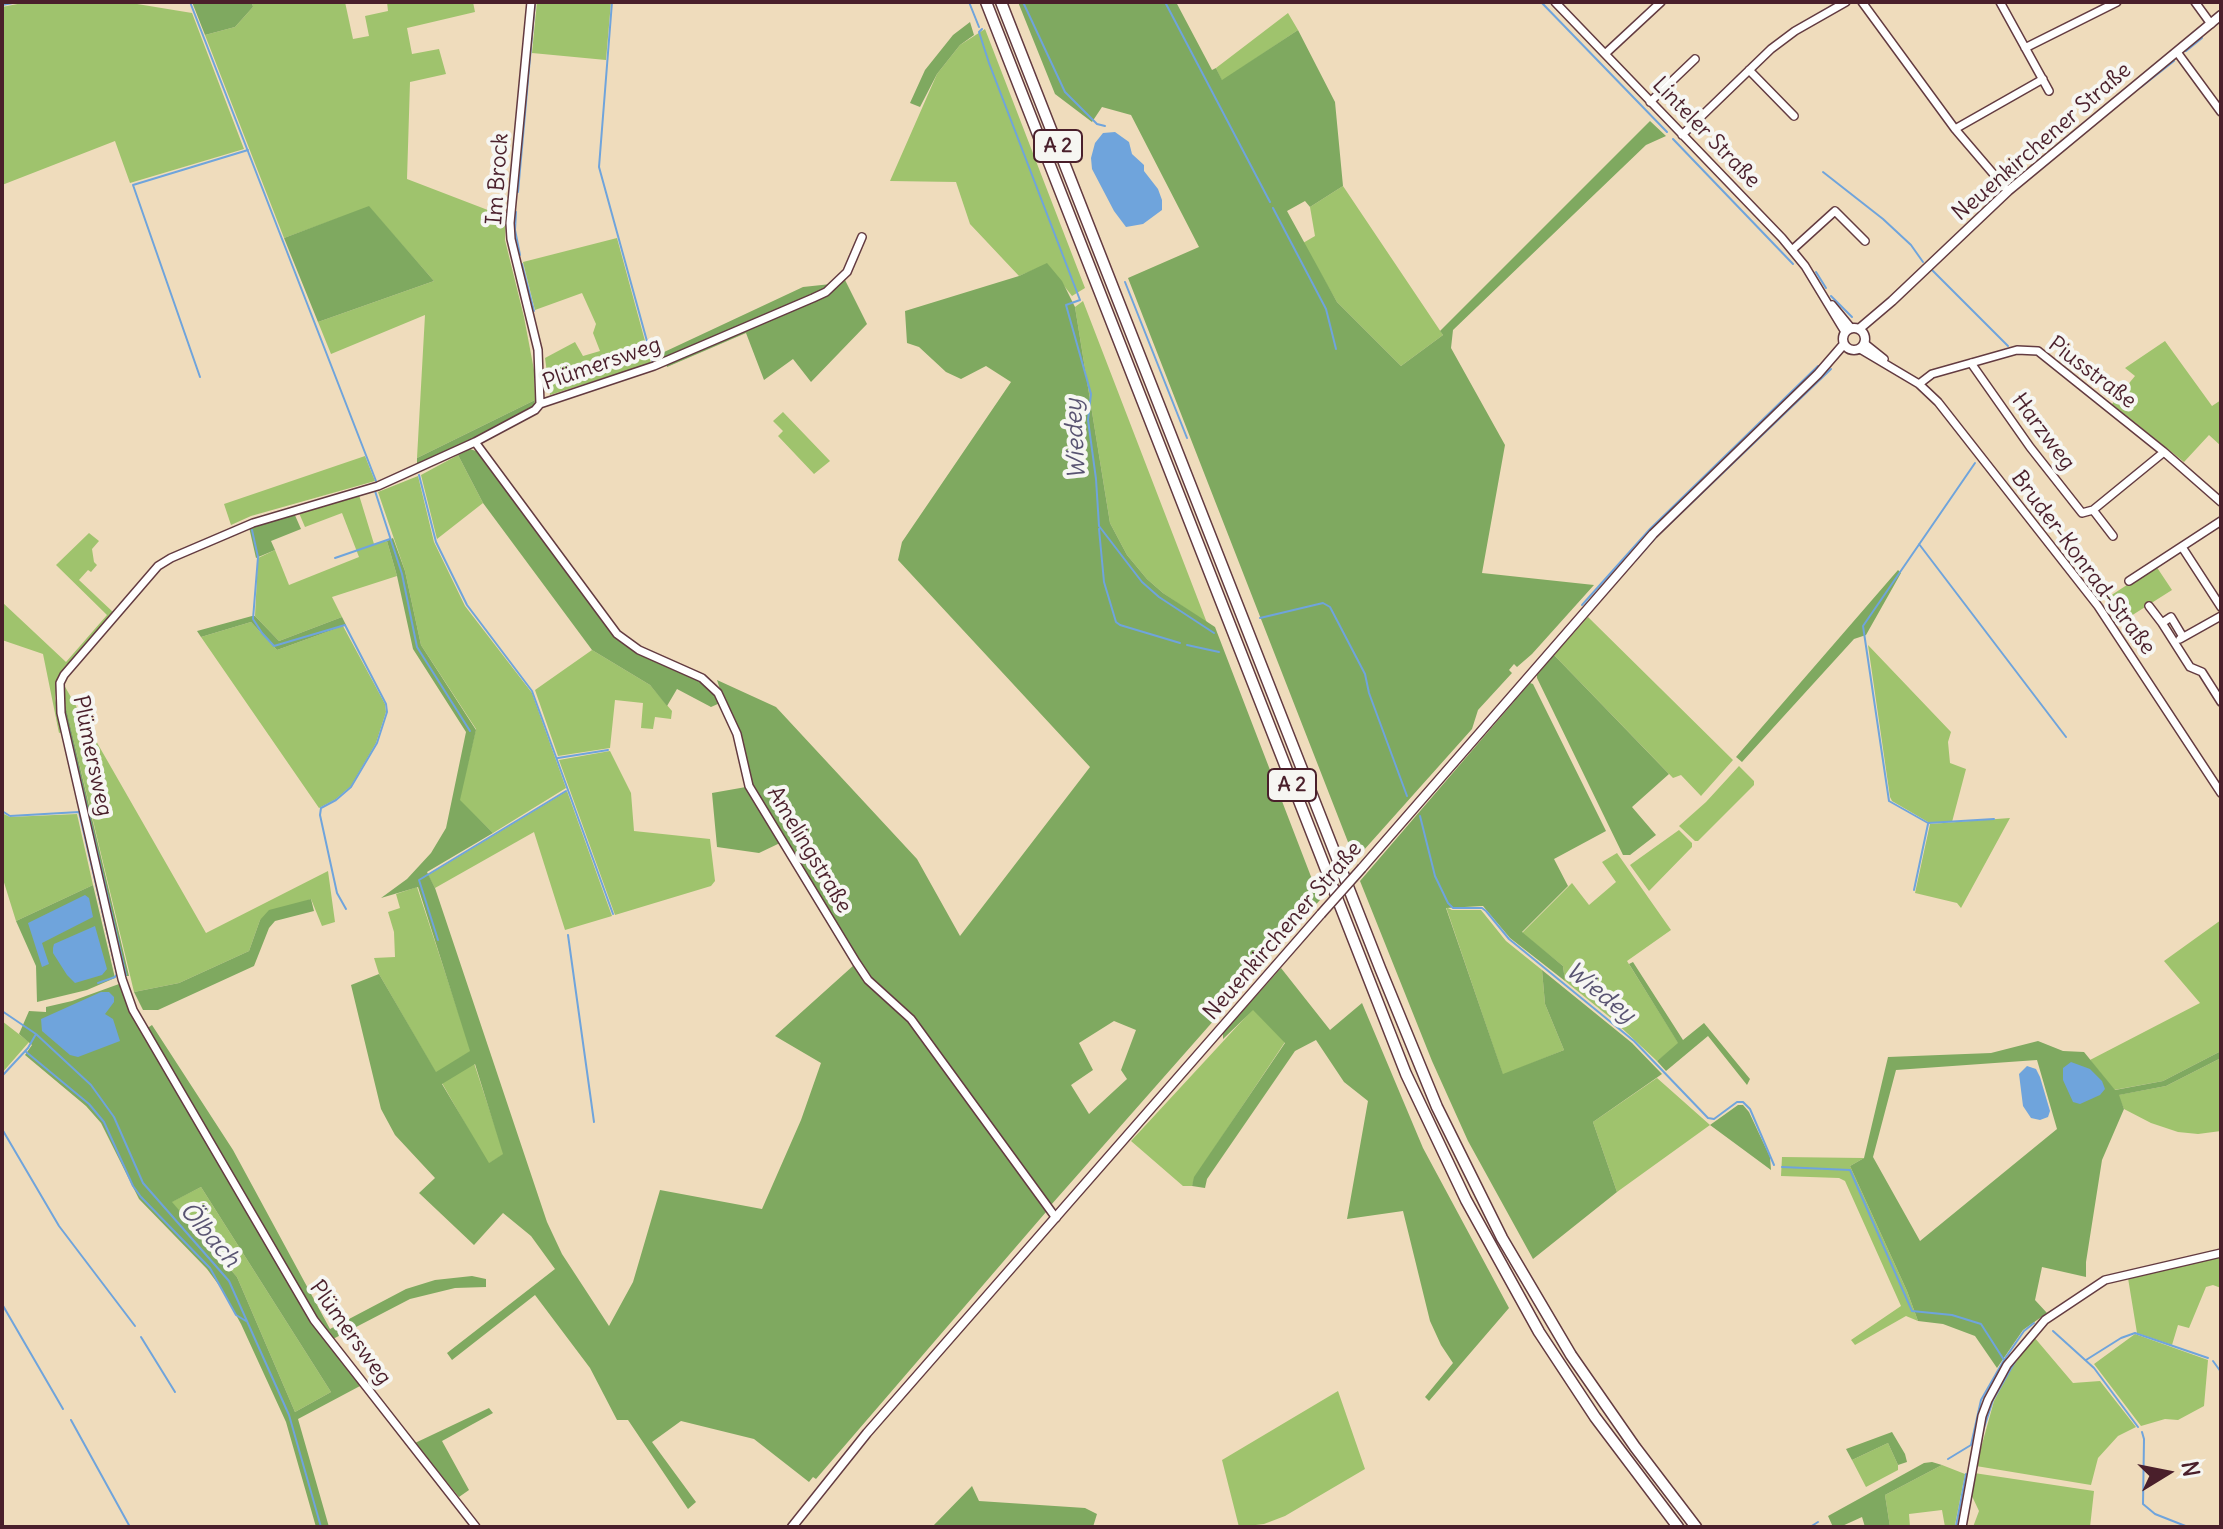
<!DOCTYPE html>
<html>
<head>
<meta charset="utf-8">
<style>
	body { margin:0 }
	#map { position:relative; width:2223px; height:1529px; overflow:hidden; background:#efdcbc; font-family:Delius,sans-serif }
	canvas { display:block }
	.frame { position:absolute; inset:0; border:4px solid #4a1f2b; pointer-events:none }
	.north { position:absolute; left:2127px; top:1433px; width:80px; height:80px; -webkit-text-stroke:6px #f6f6f2; paint-order:stroke; rotate:80deg; font-size:22px; font-weight:700; line-height:32px; text-align:center; color:#4a1f2b }
	.north::after { content:''; display:block; margin:auto; width:28px; height:36px; background:#4a1f2b; clip-path:polygon(50% 0,100% 100%,50% 72%,0 100%) }
</style>
</head>
<body>
<div id="map">
<canvas width="2223" height="1529"></canvas>
<div class="frame"></div>
<div class="north">N</div>
</div>
<script>
const g = document.querySelector('canvas').getContext('2d');
g.lineJoin = 'round';
function fill(path, color) {
  g.fillStyle = color;
  g.fill(path, 'evenodd');
}
function shape(rows) {
  const path = new Path2D();
  for (const r of rows) {
    if (r.length === 3) {
      path.moveTo(r[0] + r[2], r[1]);
      path.arc(r[0], r[1], r[2], 0, 2 * Math.PI);
      continue;
    }
    path.moveTo(r[0], r[1]);
    for (let i = 2; i < r.length; i += 2) path.lineTo(r[i], r[i + 1]);
  }
  return path;
}
function stroke(path, color, width, dash) {
  g.strokeStyle = color;
  g.lineWidth = width;
  g.lineCap = dash ? 'butt' : 'round';
  g.setLineDash(dash || []);
  g.stroke(path);
}
function label(font, color, halo, rows, align = 'center') {
  g.font = font + ' Delius,sans-serif';
  g.lineWidth = 8;
  g.setLineDash([]);
  g.textBaseline = 'middle';
  g.strokeStyle = halo;
  g.fillStyle = color;
  for (const [text, x, y, turn = 0] of rows) {
    g.save();
    g.translate(x, y);
    g.rotate((+turn || 0) * Math.PI / 180);
    g.textAlign = isNaN(turn) ? turn : align;
    if (halo) g.strokeText(text, 0, 0);
    g.fillText(text, 0, 0);
    g.restore();
  }
}
fill(shape([
	[28,2,125,2,192,13,244,149,130,183,115,141,2,185,2,7],
	[252,2,345,2,353,39,369,36,365,16,388,11,387,2,473,2,475,12,407,28,412,54,439,49,446,74,410,82,407,179,506,217,505,240,524,317,534,370,535,400,417,458,425,315,331,354,318,322,434,281,369,207,284,238,205,35,235,27,253,7],
	[537,2,611,2,606,60,532,53],
	[1288,13,1298,30,1222,81,1216,68],
	[985,29,1085,288,1072,296,1047,264,1019,276,970,224,956,182,890,181,937,74,960,45],
	[1343,186,1443,335,1401,366,1337,302,1303,243,1315,236,1310,207],
	[617,238,651,363,550,395,545,358,575,342,583,356,600,351,593,333,596,324,582,293,535,310,523,262],
	[1083,301,1207,623,1163,593,1147,579,1127,555,1110,523,1075,307],
	[2165,341,2212,406,2221,400,2221,446,2209,435,2184,462,2112,404,2135,376,2125,368],
	[783,412,830,461,814,474,778,436,783,431,773,421],
	[458,455,483,503,437,539,421,475],
	[365,456,375,481,251,516,231,525,224,504],
	[418,476,434,542,465,606,532,693,566,788,493,833,459,800,476,729,421,645,405,571,378,492],
	[359,495,374,544,387,541,397,576,332,597,342,617,279,641,255,616,258,558,275,550,289,585,359,557,342,513,305,527,299,513],
	[89,533,99,541,92,549,94,562,97,565,91,572,88,570,79,580,114,613,57,682,55,698,62,732,59,733,43,654,2,640,2,602,66,662,107,615,56,565],
	[2156,566,2172,590,2123,621,2107,598],
	[1588,617,1733,760,1701,796,1681,775,1673,778,1554,655],
	[251,622,277,650,343,626,385,704,386,712,376,743,351,786,336,799,319,808,201,637],
	[1868,645,1951,732,1948,742,1950,763,1966,769,1952,822,1928,822,1892,801,1890,797],
	[592,650,650,685,672,711,671,719,655,717,653,729,641,728,643,703,615,700,610,748,558,756,535,690],
	[64,685,206,933,328,871,335,922,322,926,311,899,260,920,249,951,179,983,134,992,67,712,62,691],
	[610,751,631,793,634,831,710,839,715,881,711,886,615,915,559,760],
	[1739,766,1754,781,1754,785,1698,841,1695,841,1679,826,1706,802],
	[567,791,612,916,565,930,534,832,435,888,428,875],
	[2,813,10,817,77,814,93,885,16,921,2,876],
	[2010,818,1961,908,1957,903,1915,893,1930,824],
	[1679,830,1692,843,1692,847,1649,891,1630,865],
	[1617,853,1671,930,1627,961,1679,1044,1657,1061,1612,1019,1565,981,1563,966,1522,933,1572,883,1589,905,1616,882,1602,862],
	[417,887,471,1051,436,1073,379,974,374,958,395,957,394,932,388,912,400,908,396,894],
	[1446,907,1452,910,1481,910,1506,941,1542,970,1545,1004,1564,1050,1503,1075],
	[2221,920,2221,1051,2163,1081,2114,1090,2090,1060,2200,1003,2164,961],
	[1253,1009,1285,1042,1195,1177,1192,1186,1183,1186,1131,1141],
	[2,1021,29,1042,2,1073],
	[2221,1058,2221,1131,2198,1134,2178,1132,2151,1123,2124,1109,2118,1095,2166,1086],
	[474,1063,504,1154,488,1164,442,1083],
	[1657,1078,1710,1125,1617,1192,1593,1122],
	[1782,1157,1864,1158,1850,1166,1907,1291,1918,1321,1906,1316,1855,1345,1851,1340,1901,1306,1845,1181,1839,1178,1781,1176],
	[201,1187,331,1392,295,1412,237,1277,171,1202],
	[2221,1257,2221,1288,2213,1285,2206,1287,2189,1328,2178,1325,2172,1345,2137,1333,2128,1278],
	[2135,1334,2208,1360,2204,1406,2178,1420,2165,1419,2141,1426,2094,1364],
	[2034,1337,2073,1383,2100,1381,2136,1427,2118,1436,2098,1458,2091,1485,1976,1466,1994,1401,2011,1369],
	[1338,1391,1365,1469,1285,1516,1264,1524,1239,1527,1222,1460],
	[1888,1443,1898,1465,1898,1470,1866,1487,1852,1460],
	[1942,1465,1965,1474,1955,1525,1945,1527,1942,1510,1909,1514,1910,1527,1890,1527,1885,1495],
	[1974,1473,2094,1491,2090,1527,1973,1527,1979,1511,1971,1494]
]), '#9fc36d');
fill(shape([
	[192,2,252,2,253,7,235,27,205,35],
	[1018,2,1176,2,1212,70,1216,68,1222,80,1298,30,1335,102,1343,186,1310,207,1305,201,1287,211,1337,302,1401,366,1443,335,1440,331,1650,121,1666,136,1646,145,1453,330,1451,348,1505,445,1482,573,1594,585,1532,654,1517,667,1514,664,1509,670,1512,673,1478,710,1472,729,1355,860,1128,278,1199,247,1131,115,1102,107,1092,122,1055,94],
	[970,22,974,35,960,45,937,74,920,107,910,103,925,70,953,35],
	[369,206,434,281,318,322,284,238],
	[1047,263,1062,281,1075,307,1110,523,1127,555,1147,579,1163,593,1215,627,1320,900,1051,1205,913,1015,870,976,858,960,750,781,717,680,776,707,917,859,960,936,1090,767,898,560,902,542,1011,382,986,366,961,379,946,372,919,347,907,343,905,311,1019,276],
	[1114,1021,1136,1030,1121,1070,1127,1079,1089,1114,1071,1085,1093,1070,1079,1043],
	[845,280,867,324,811,382,793,359,764,380,746,333,667,367,662,353,803,287,831,284,835,289],
	[535,400,534,408,417,466,417,458],
	[470,449,476,451,615,637,638,653,701,680,715,694,720,703,711,707,677,689,667,706,650,685,592,650,483,503,458,455],
	[294,513,301,529,271,541,275,550,256,558,249,527],
	[393,538,405,571,421,645,476,730,460,800,493,833,427,872,435,888,547,1222,562,1254,609,1326,633,1282,660,1190,762,1209,801,1120,821,1063,775,1036,854,965,866,983,908,1020,1046,1212,816,1479,813,1477,809,1482,754,1439,681,1421,652,1442,696,1502,688,1509,628,1420,617,1420,590,1368,535,1295,452,1360,447,1353,555,1269,531,1236,503,1213,474,1245,419,1193,435,1178,395,1135,381,1109,351,985,379,974,436,1072,470,1051,418,887,381,898,407,879,431,853,446,828,466,732,413,649,397,576,387,541],
	[475,1064,503,1154,489,1163,442,1084],
	[1898,570,1901,573,1866,635,1854,639,1742,762,1736,757],
	[252,616,255,616,279,641,342,617,346,625,277,650,251,622,201,637,197,631],
	[1554,655,1669,774,1632,807,1656,835,1630,855,1623,855,1537,678,1537,675],
	[1530,683,1533,684,1606,831,1554,859,1568,886,1522,932,1563,966,1565,981,1510,938,1483,906,1446,908,1503,1074,1564,1050,1545,1004,1542,970,1632,1043,1662,1074,1593,1122,1617,1192,1533,1259,1468,1141,1432,1061,1360,881],
	[61,700,65,703,129,976,124,976],
	[746,787,780,843,759,853,717,847,712,793],
	[93,885,115,978,87,990,37,1002,36,966,16,921],
	[311,899,314,911,275,921,269,928,254,966,158,1010,143,1010,134,992,179,983,249,951,260,920,269,910],
	[1633,962,1683,1040,1704,1023,1750,1079,1747,1085,1708,1036,1666,1071,1657,1061,1678,1043,1629,964],
	[1281,968,1330,1030,1362,1003,1423,1148,1509,1308,1429,1401,1425,1397,1453,1363,1441,1345,1430,1321,1403,1211,1347,1219,1368,1101,1344,1082,1316,1040,1295,1051,1207,1179,1205,1188,1192,1186,1194,1177,1285,1043,1253,1010,1223,1039,1223,1033],
	[119,984,129,1011,311,1322,360,1386,298,1419,329,1527,316,1527,286,1422,241,1324,221,1288,207,1269,139,1199,101,1123,86,1106,25,1055,32,1045,19,1034,29,1011,46,1012,46,1007,72,1001],
	[201,1187,331,1392,295,1412,237,1277,172,1202],
	[152,1025,233,1150,330,1329,406,1289,435,1280,472,1276,486,1279,486,1287,455,1288,410,1299,333,1339,316,1319,146,1029],
	[2038,1041,2063,1051,2084,1052,2115,1090,2163,1081,2221,1051,2221,1058,2166,1086,2119,1095,2124,1109,2102,1160,2086,1262,2086,1277,2042,1267,2035,1300,2047,1313,2023,1330,1997,1368,1975,1336,1943,1324,1918,1321,1907,1291,1850,1166,1864,1158,1888,1057,1991,1053],
	[2037,1060,2057,1129,1920,1241,1873,1157,1896,1070],
	[1738,1105,1743,1105,1749,1112,1770,1157,1771,1170,1710,1125],
	[489,1408,493,1413,442,1441,469,1490,459,1497,415,1443],
	[1892,1432,1905,1454,1907,1462,1898,1465,1888,1443,1852,1460,1846,1449],
	[1932,1462,1942,1465,1885,1495,1890,1527,1865,1527,1862,1517,1840,1527,1833,1527,1828,1516,1924,1463],
	[972,1486,979,1501,1085,1508,1097,1514,1093,1527,933,1526]
]), '#7fa960');
fill(shape([
	[1115,132,1129,142,1132,154,1144,165,1144,171,1158,189,1162,200,1162,210,1143,224,1126,227,1114,211,1092,169,1091,158,1095,143,1103,133],
	[85,895,89,898,93,917,42,943,49,964,42,967,28,923],
	[95,926,107,969,102,975,75,983,67,975,53,953,53,948,54,944],
	[101,992,109,992,114,997,114,1002,105,1014,113,1019,120,1041,78,1057,70,1055,42,1031,41,1019],
	[2071,1062,2090,1069,2102,1081,2105,1089,2100,1095,2080,1104,2073,1102,2063,1080,2063,1068],
	[2027,1066,2036,1069,2040,1077,2050,1111,2048,1117,2040,1120,2031,1118,2023,1106,2019,1074]
]), '#6fa4dc');
stroke(shape([
	[190,2,376,481],
	[612,2,599,167,653,363],
	[969,2,979,27],
	[1023,2,1065,92,1097,124,1105,126],
	[1165,2,1270,202],
	[1541,2,1667,132],
	[2,5,18,2],
	[982,29,979,32,989,63,1080,300,1066,305,1091,394,1088,420,1096,479,1099,526,1142,582,1159,597,1214,633],
	[2186,51,2202,38],
	[2141,87,2174,61],
	[1673,139,1793,264],
	[1823,172,1883,219,1911,245,1923,262],
	[518,192,535,2],
	[1273,208,1326,309,1336,349],
	[516,212,515,230,520,255],
	[522,264,534,311],
	[1932,270,2008,346],
	[1816,272,1826,288],
	[1125,282,1187,438],
	[1831,296,1852,317],
	[200,377,133,185,248,150],
	[1975,463,1863,626,1889,801,1928,823,1994,819],
	[419,475,436,542,467,605,532,691,613,914],
	[375,491,402,574,417,647,470,731],
	[1099,529,1104,582,1116,622,1120,625,1180,643],
	[252,530,258,557,253,619,262,633,274,646,345,625,386,704,387,712,377,743,351,787,336,800,321,808,320,815,337,893,346,909],
	[1919,544,2066,737],
	[335,558,390,539],
	[1635,561,1656,537,1831,369],
	[1582,605,1650,529,1818,366],
	[1260,618,1323,603,1330,607,1365,674,1369,693,1407,796],
	[1187,645,1219,652],
	[64,709,126,975],
	[558,758,608,750],
	[2,811,10,816,79,812,117,974,115,977,98,983],
	[1420,816,1435,876,1448,903,1453,908,1482,908,1486,911,1509,939,1634,1041,1708,1118,1714,1119,1737,1102,1743,1102,1750,1109,1774,1165],
	[1914,890,1928,824],
	[568,935,594,1122],
	[438,940,419,880,566,791],
	[2,1011,36,1034,91,1085,114,1117,143,1183,229,1281,289,1415,321,1527],
	[25,1051,89,1104,104,1122,133,1186,141,1197,210,1268,236,1315,246,1321],
	[2,1076,28,1048,36,1034],
	[2,1129,59,1226,135,1326],
	[1782,1167,1850,1170,1912,1311,1952,1315,1981,1324,2004,1360],
	[2,1304,63,1409],
	[2053,1331,2094,1368,2138,1427],
	[141,1337,175,1392],
	[2086,1360,2121,1338,2135,1333,2208,1358],
	[2213,1361,2221,1372],
	[71,1420,130,1527],
	[2142,1432,2144,1439,2143,1504,2155,1514,2188,1527],
	[1982,1434,1993,1400,2016,1360],
	[1948,1459,1971,1445,1981,1400,2004,1360,2024,1331,2034,1323],
	[1956,1526,1966,1474],
	[1810,1527,1818,1522]
]), '#6fa4dc', 2);
const minor = shape([
	[531,2,510,223,511,239,538,350,540,404],
	[1555,2,1782,238,1805,266,1845,332],
	[1862,2,1955,129,2008,191],
	[2000,2,2049,91],
	[2195,2,2211,24],
	[2025,48,2117,2],
	[2177,52,2221,112],
	[1605,54,1661,2],
	[1749,70,1794,116],
	[1650,102,1695,59],
	[1955,129,2043,79],
	[1682,135,1771,49,1795,31,1846,2],
	[1792,250,1835,211,1865,241],
	[1832,305,1851,328],
	[1864,343,1884,359],
	[1860,349,1919,384,1938,402,2098,606,2221,793],
	[1971,363,2030,447,2082,513,2093,510,2164,452],
	[1919,384,1932,374,1971,363,2017,350,2038,351,2164,452,2221,502],
	[475,442,617,634,639,650,702,678,718,693,737,734,749,786,856,962,868,980,911,1019,1056,1218],
	[2093,510,2113,536],
	[2182,547,2221,607],
	[2129,581,2221,521],
	[2149,606,2162,623],
	[2183,637,2171,617,2162,623,2190,667,2202,672,2221,702],
	[2180,639,2221,616],
	[476,1527,314,1320,133,1010,122,979,61,713,60,683,64,675,158,566,171,558,253,523,378,486,475,442,535,410,540,404,654,366,813,298,826,292,847,272,862,237],
	[1962,1527,1982,1416,1988,1400,2007,1365,2045,1320,2105,1280,2221,1253]
]);
const major = shape([
	[1854,339,11],
	[1859,329,1892,301,2008,191,2221,15],
	[1362,868,1653,534,1818,374,1844,344],
	[792,1527,867,1433,1321,914]
]);
const highway = shape([
	[986,2,1406,1074,1466,1200,1539,1332,1595,1417,1678,1527],
	[1001,2,1380,968,1437,1107,1502,1238,1571,1355,1635,1447,1696,1527]
]);
stroke(minor, '#633b41', 10);
stroke(major, '#633b41', 11);
stroke(highway, '#633b41', 13);
stroke(minor, '#fff', 7);
stroke(major, '#fff', 8);
stroke(highway, '#fff', 10);
const majorBridge = shape([
	[1321,914,1362,868]
]);
stroke(majorBridge, '#633b41', 11, []);
stroke(majorBridge, '#fff', 8);
for (const [x, y, w] of [
	[1058,146,48],
	[1292,785,48]
]) {
  const box = new Path2D();
  box.roundRect(x - w / 2, y - 16, w, 32, 6);
  g.fillStyle = '#f6f6f2';
  g.fill(box);
  stroke(box, '#4a1f2b', 2);
}
label('bold 20px', '#4a1f2b', null, [
	["A 2",1058,146],
	["A 2",1292,785]
]);
label('22px', '#4a1f2b', '#f6f6f2', [
	["Linteler Straße",1706,133,46],
	["Neuenkirchener Straße",2042,142,-41],
	["Im Brock",498,179,-86],
	["Plümersweg",602,364,-19],
	["Piusstraße",2092,373,37],
	["Harzweg",2043,432,53],
	["Bruder-Konrad-Straße",2083,563,53],
	["Plümersweg",92,756,78],
	["Amelingstraße",809,850,59],
	["Neuenkirchener Straße",1283,931,-49],
	["Plümersweg",350,1333,54]
]);
label('italic 24px', '#595472', '#f6f6f2', [
	["Wiedey",1076,439,-93],
	["Wiedey",1600,993,39],
	["Ölbach",209,1235,49]
]);
</script>
</body>
</html>
